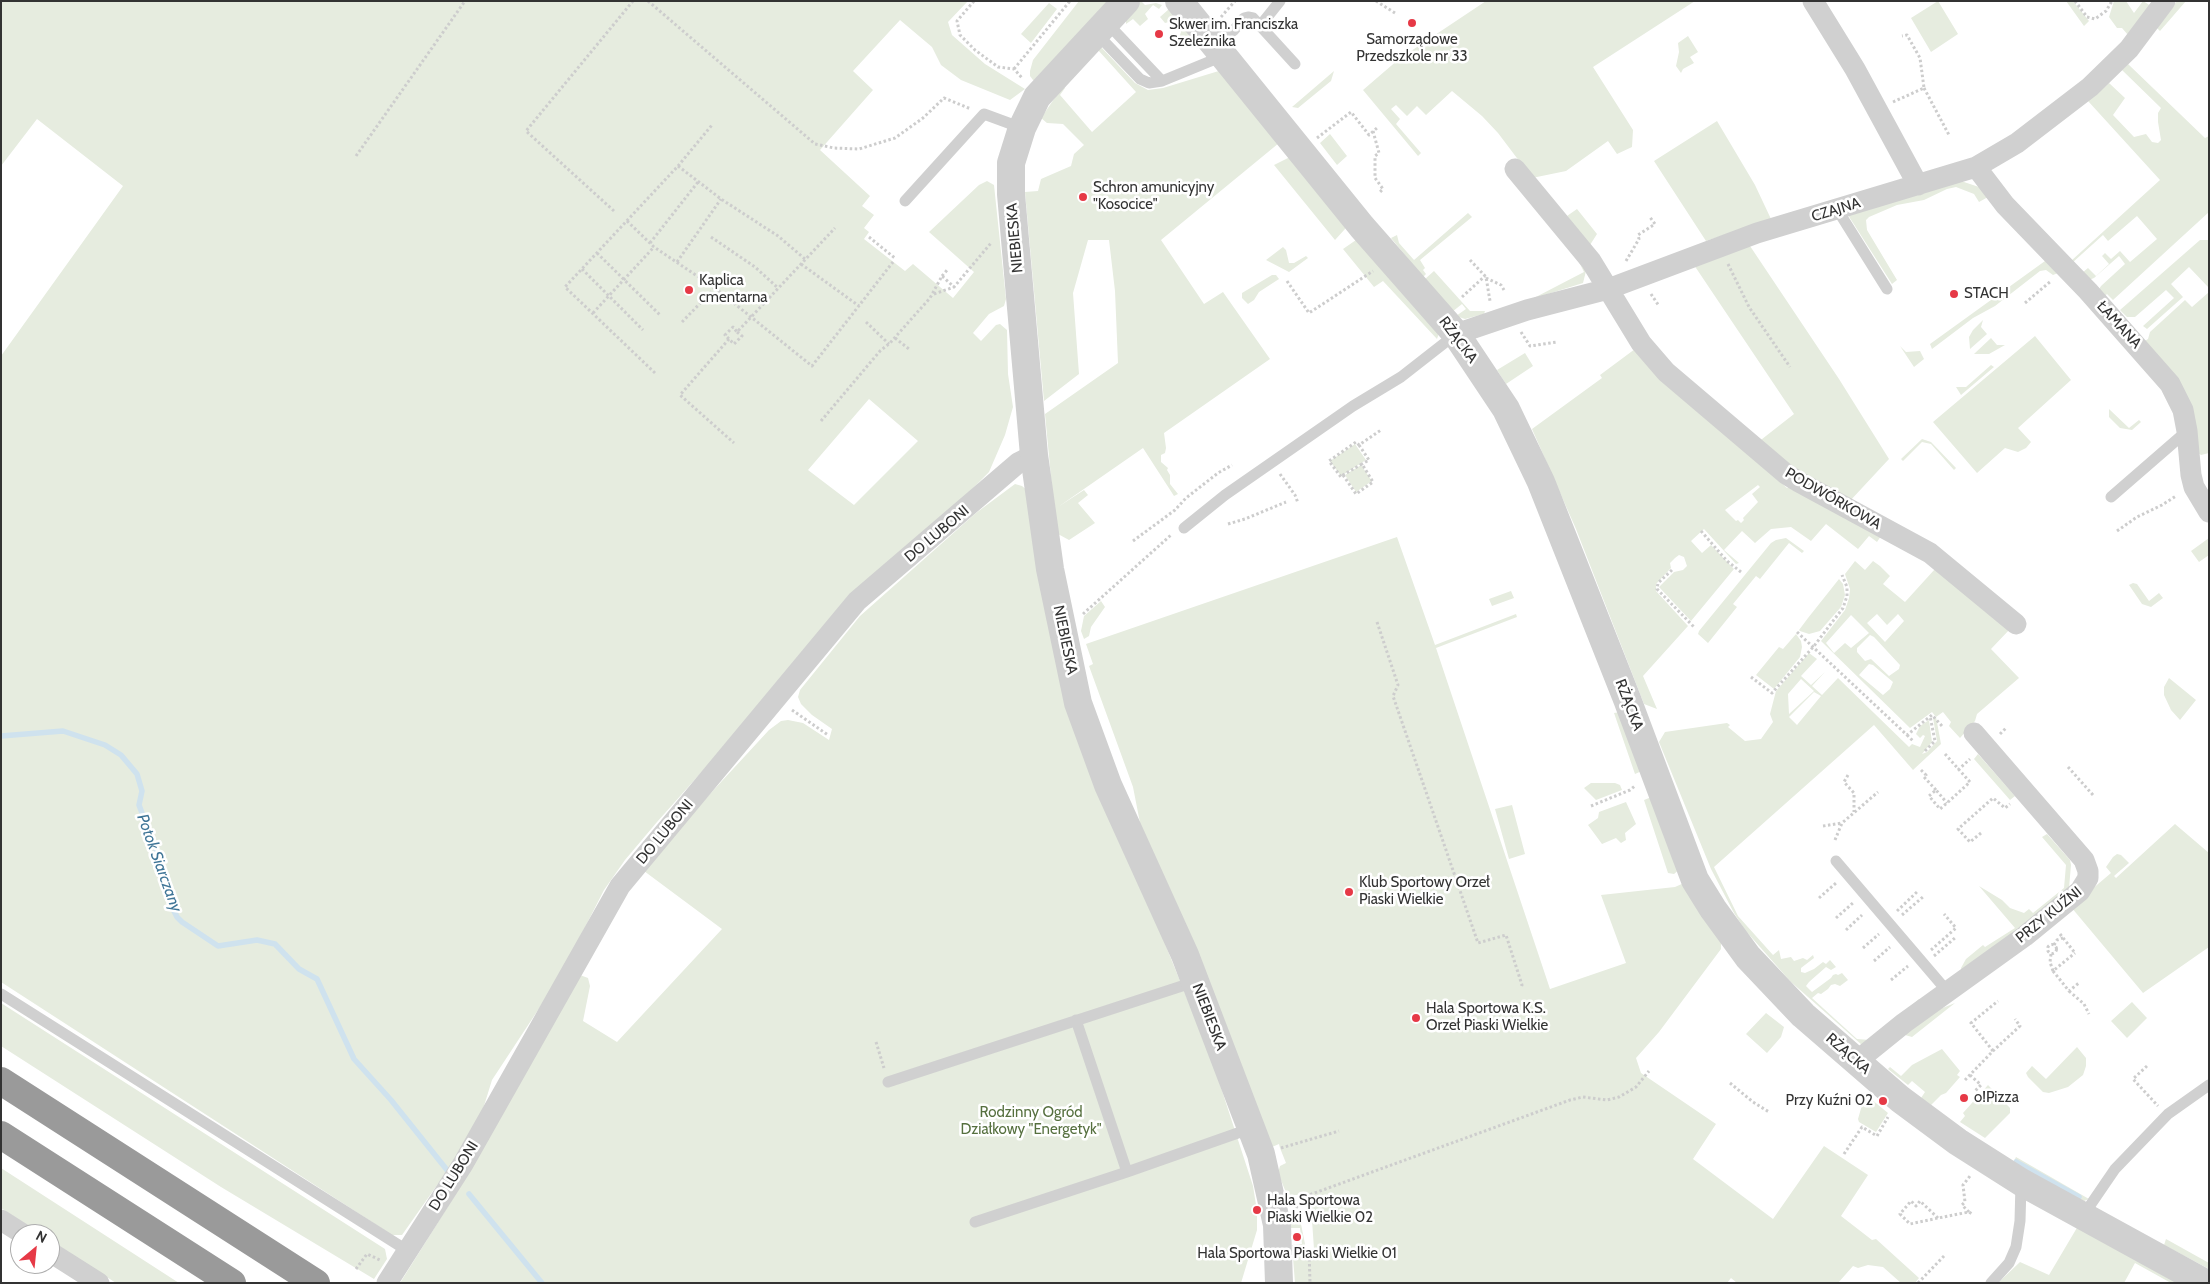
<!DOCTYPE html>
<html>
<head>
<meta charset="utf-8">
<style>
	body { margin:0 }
	#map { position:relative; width:2210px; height:1284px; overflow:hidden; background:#fff; font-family:Cabin,sans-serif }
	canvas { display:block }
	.frame { position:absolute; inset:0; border:2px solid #333; pointer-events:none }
	.north { position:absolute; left:10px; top:1224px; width:50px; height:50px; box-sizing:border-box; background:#fff; border:1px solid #adadad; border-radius:50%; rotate:28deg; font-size:14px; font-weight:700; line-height:20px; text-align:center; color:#333 }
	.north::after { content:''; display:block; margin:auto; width:18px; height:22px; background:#e63946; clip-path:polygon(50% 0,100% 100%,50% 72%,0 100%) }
</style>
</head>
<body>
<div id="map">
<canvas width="2210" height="1284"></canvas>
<div class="frame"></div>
<div class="north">N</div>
</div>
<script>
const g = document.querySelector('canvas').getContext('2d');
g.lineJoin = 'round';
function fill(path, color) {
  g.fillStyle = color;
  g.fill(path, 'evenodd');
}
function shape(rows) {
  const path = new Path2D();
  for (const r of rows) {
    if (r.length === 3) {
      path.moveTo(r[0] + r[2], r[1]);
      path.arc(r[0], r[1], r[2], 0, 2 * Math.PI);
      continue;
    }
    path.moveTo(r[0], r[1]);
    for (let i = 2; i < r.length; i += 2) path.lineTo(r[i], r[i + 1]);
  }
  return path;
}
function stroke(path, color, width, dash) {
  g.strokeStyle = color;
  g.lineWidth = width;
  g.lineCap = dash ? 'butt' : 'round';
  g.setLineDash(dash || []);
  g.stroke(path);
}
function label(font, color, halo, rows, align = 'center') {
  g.font = font + ' Cabin,sans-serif';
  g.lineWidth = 5;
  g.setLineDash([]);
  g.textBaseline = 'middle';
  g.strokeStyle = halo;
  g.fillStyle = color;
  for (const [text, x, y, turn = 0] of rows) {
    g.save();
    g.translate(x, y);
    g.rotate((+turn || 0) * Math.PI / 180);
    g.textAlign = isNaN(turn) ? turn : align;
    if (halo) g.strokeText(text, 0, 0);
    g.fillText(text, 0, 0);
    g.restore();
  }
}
fill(shape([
	[1,1,968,1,948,22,952,35,985,64,1025,89,1010,100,961,80,941,65,932,47,900,20,853,71,873,90,820,150,870,196,862,206,874,215,864,228,869,232,864,239,905,271,913,264,953,298,974,272,929,232,979,185,987,181,994,185,1006,299,1004,306,989,314,973,333,981,341,996,325,1000,324,1007,330,1008,374,1013,407,1005,435,989,472,772,693,657,822,625,860,604,890,559,978,492,1080,483,1109,466,1144,402,1235,392,1235,1,982,1,356,123,186,37,119,1,166],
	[869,399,918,441,854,505,808,470],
	[1079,1,1112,1,1041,83,1033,80,1030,76,1030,71,1033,60],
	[1141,1,1145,5,1156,3,1162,5,1159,9,1153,5,1145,14,1148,19,1140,26,1133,19,1126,24,1126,20],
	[1486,1,1695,1,1593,67,1633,130,1632,147,1617,154,1608,141,1566,171,1532,178,1498,133,1482,116,1452,91,1426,115,1417,106,1407,116,1396,105,1391,109,1400,119,1396,124,1421,153,1418,156,1363,90,1399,59],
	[1938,1,1958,34,1931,52,1911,18],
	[2066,1,2073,1,2089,21,2084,26],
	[2114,1,2126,1,2134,13,2143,1,2151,6,2128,35,2122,28,2117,28,2109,17],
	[2177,1,2186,1,2160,31,2157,28],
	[1049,3,1057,9,1031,43,1021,34],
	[1169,9,1190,36,1189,44,1187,46,1179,38,1181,32,1179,26,1173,21,1165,23,1160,17],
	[1688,36,1698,52,1690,57,1694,63,1683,69,1681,73,1676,66,1679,52,1678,43],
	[1101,47,1135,83,1148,90,1163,88,1222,70,1279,143,1161,240,1204,304,1223,292,1270,359,1164,433,1166,448,1165,453,1161,455,1161,462,1168,468,1167,470,1170,475,1170,484,1178,494,1174,496,1143,448,1058,507,1084,490,1088,495,1078,503,1095,523,1069,540,1058,534,1054,509,1045,414,1118,363,1115,291,1109,240,1088,240,1073,293,1079,374,1044,401,1025,192,1038,191,1041,179,1071,166,1074,154,1084,145,1063,124,1047,123,1041,118,1063,86,1065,88,1060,95,1092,132,1136,92,1098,50],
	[2128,64,2205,138,2209,136,2209,212,2113,300,2107,294,2104,297,2098,291,2101,286,2125,264,2119,256,2094,278,2089,280,2082,273,2088,268,2096,276,2109,264,2102,256,2105,253,2111,259,2120,251,2130,262,2157,239,2137,216,2108,241,2103,235,2072,263,2071,261,2160,180,2088,101,2109,83,2125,98,2113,115,2134,137,2146,134,2152,142,2158,143,2161,140,2158,122,2158,113,2161,108,2122,70],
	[1334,71,1331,81,1298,108,1292,107],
	[1717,121,1755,185,1771,219,1706,241,1654,161],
	[1330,134,1347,156,1337,165,1320,143],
	[1290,157,1345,225,1345,229,1335,240,1274,165],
	[1961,181,1979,187,1988,197,1979,202,1974,194,1956,187,1947,189,1924,200,1897,205,1869,217,1866,220,1867,230,1897,280,1892,284,1848,215],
	[1577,209,1597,234,1590,245,1567,216],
	[1468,213,1472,217,1420,260,1425,268,1423,270,1426,274,1423,277,1391,238,1397,235,1399,243,1414,260],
	[1356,240,1439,333,1437,339,1383,281,1374,287,1343,249],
	[2200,240,2209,240,2209,288,2189,267,2171,284,2183,297,2147,329,2143,326,2174,298,2166,290,2135,317,2127,317,2120,310],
	[1750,246,1839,379,1889,459,1849,502,1804,478,1757,443,1794,414,1694,265],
	[1283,247,1286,250,1289,263,1294,263,1306,256,1308,258,1289,272,1266,260],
	[1574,252,1586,271,1583,283,1532,299,1584,272],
	[2045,261,2058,273,2053,275,2046,270,2040,271,1995,306,1973,318,1932,349,1930,344],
	[1434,271,1470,311,1485,311,1484,314,1465,319,1456,316,1466,309,1462,304,1452,312,1425,279],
	[1272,275,1276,275,1279,279,1259,292,1254,300,1248,304,1242,298,1242,293],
	[2209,292,2209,453,2201,455,2197,452,2143,342,2148,339,2150,332,2185,300,2192,307],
	[1983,320,1981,327,1987,334,1970,349,1969,337,1973,330],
	[2035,336,2071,380,2018,428,2031,442,2026,448,2018,452,2005,448,1977,473,1933,422],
	[1991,338,1997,345,2005,345,1989,354,1974,354],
	[1900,346,1906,352,1920,351,1924,359,1914,367],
	[1635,349,1787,488,1790,486,1881,536,1877,542,1869,536,1858,549,1826,524,1811,541,1791,527,1771,529,1755,543,1742,531,1724,550,1739,563,1736,564,1704,529,1691,541,1702,553,1711,545,1734,569,1691,621,1659,587,1674,572,1683,570,1687,566,1684,557,1679,555,1675,558,1670,563,1671,568,1656,584,1656,591,1688,626,1643,676,1657,709,1644,704,1576,529,1532,429,1602,378,1600,375],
	[1758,485,1760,487,1752,494,1758,502,1743,518,1744,520,1741,523,1738,520,1736,521,1725,510],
	[1525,353,1533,366,1506,384,1497,370],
	[1991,365,1994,367,1961,395,1956,387,1966,387],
	[2109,409,2129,428,2139,420,2141,422,2132,430,2120,428,2109,417],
	[1922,439,1931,442,1956,468,1954,470,1931,444,1922,442,1903,461,1901,459],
	[1355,444,1366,460,1341,476,1330,461],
	[1361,465,1372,481,1356,492,1345,475],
	[1015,484,1022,486,1028,491,1142,887,1212,1060,1253,1186,1257,1211,1257,1230,1241,1283,400,1283,472,1168,580,975,588,978,590,986,583,1021,617,1042,722,929,644,871,606,920,673,834,769,730,781,721,788,720,803,723,829,740,832,729,812,715,801,704,798,697,800,690,860,616,976,513],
	[1397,537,1435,645,1516,614,1517,617,1436,648,1550,989,1626,963,1601,895,1675,887,1684,883,1721,939,1721,949,1659,1032,1636,1058,1641,1073,1716,1124,1693,1159,1773,1219,1824,1146,1868,1175,1841,1216,1872,1240,1876,1239,1919,1278,1915,1283,1901,1283,1883,1267,1868,1265,1858,1268,1853,1266,1838,1283,1737,1283,1731,1278,1727,1283,1295,1283,1292,1245,1302,1244,1300,1228,1289,1228,1288,1217,1297,1217,1300,1219,1306,1249,1314,1249,1311,1206,1300,1195,1289,1195,1285,1190,1278,1173,1280,1166,1286,1163,1280,1148,1279,1144,1272,1147,1185,922,1143,838,1133,787,1089,666,1093,664,1086,644],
	[1786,538,1804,551,1802,553,1789,543,1760,579,1756,576,1733,604,1737,607,1708,643,1698,634,1699,631,1771,543,1776,540],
	[2209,538,2209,555,2199,562,2191,551],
	[1916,554,1940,569,1989,613,2010,629,1991,649,2019,678,1977,714,1975,721,1960,738,1949,726,1951,722,1943,712,1936,717,1941,744,1913,770,1874,725,1714,867,1738,916,1773,955,1779,950,1781,959,1791,957,1794,961,1803,958,1807,960,1813,955,1814,958,1801,968,1801,972,1805,973,1814,969,1823,962,1826,964,1830,960,1836,967,1831,970,1826,967,1809,982,1806,986,1812,992,1831,978,1833,975,1836,974,1838,975,1842,973,1848,980,1840,986,1835,984,1831,985,1828,989,1821,994,1818,993,1812,998,1857,1039,1870,1040,1919,999,1924,999,1870,1040,1862,1045,1790,981,1745,930,1734,913,1711,869,1659,742,1665,732,1727,723,1730,725,1728,727,1745,741,1761,739,1773,722,1770,714,1776,691,1809,653,1817,659,1801,676,1811,685,1825,672,1812,686,1822,695,1838,678,1909,747,1912,744,1920,747,1925,736,1923,735,1920,738,1916,734,1920,726,1929,720,1932,742,1922,754,1927,752,1937,741,1933,718,1936,717,1932,712,1910,728,1821,641,1845,610,1849,598,1850,589,1845,574,1855,561,1865,570,1873,561,1880,566,1890,576,1883,584,1905,602,1935,569],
	[1877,614,1887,625,1898,614,1904,621,1885,642,1867,623],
	[1851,615,1869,633,1851,648,1845,643,1834,653,1826,643],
	[1870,635,1874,637,1900,665,1899,669,1889,676,1871,659,1865,661,1857,652,1857,648],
	[1869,664,1873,665,1893,682,1890,689,1883,695,1859,675],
	[1801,679,1814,691,1789,714,1788,694],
	[1814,692,1821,696,1797,725,1789,717],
	[1839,579,1843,584,1845,595,1841,607,1820,631,1809,634,1800,631,1799,630,1808,618],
	[2133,583,2137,584,2149,601,2159,593,2163,598,2151,607,2142,604,2129,585],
	[1511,591,1514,598,1492,606,1489,599],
	[1101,601,1105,607,1091,627,1089,636,1084,639,1081,631,1084,616],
	[1796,634,1801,641,1802,647,1800,657,1774,689,1756,675,1779,647,1783,649],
	[2169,678,2196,700,2180,720,2171,710,2164,695,2164,687],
	[1620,712,1644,770,1635,774,1614,713],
	[1978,754,2015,796,2010,800,1974,759],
	[1591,783,1615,783,1620,785,1622,790,1596,800,1584,788],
	[1654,796,1680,869,1674,874,1668,873,1644,800],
	[1626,802,1636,824,1625,833,1626,840,1621,843,1616,838,1602,844,1588,825,1598,818,1599,812],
	[1512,805,1525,854,1509,859,1495,809],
	[2175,824,2209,853,2209,947,2143,993,2071,907,2111,873,2106,867,2113,857,2117,854,2121,855,2129,863,2114,876,2116,878],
	[2047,834,2070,860,2071,865,2069,888,1962,973,1961,968,1966,959,1983,945,1985,947,2015,928,1979,886,2002,900,2010,908,2024,913,2029,909,2033,913,2064,888,2066,865,2042,837],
	[2132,1002,2147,1018,2127,1038,2111,1021],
	[1,1003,385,1249,387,1259,374,1279,221,1187,1,1046],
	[1955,1003,1912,1037,1905,1035,1930,1013],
	[1766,1013,1784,1027,1781,1037,1767,1053,1746,1034],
	[2077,1047,2086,1058,2086,1066,2083,1075,2068,1087,2049,1093,2043,1092,2028,1077,2026,1073,2032,1066,2046,1079],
	[1942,1049,1960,1071,1957,1075,1960,1077,1946,1093,1941,1095,1931,1105,1921,1098,1925,1092,1912,1081,1908,1085,1888,1069,1890,1067,1901,1076,1912,1065],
	[1988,1085,2010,1108,2010,1113,1985,1138,1960,1122,1965,1116,1963,1113],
	[1871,1099,1888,1113,1876,1132,1859,1122,1858,1119,1862,1105],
	[2016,1157,2089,1199,2084,1201,2025,1170,2014,1161],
	[1,1168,179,1283,116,1283,50,1240,50,1234,41,1234,1,1208],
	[2078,1226,2183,1283,2171,1283,2135,1263,2124,1283,1998,1283,2020,1262,2049,1275],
	[2166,1239,2209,1263,2209,1269,2164,1245]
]), '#e6ecdf');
stroke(shape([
	[1,736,63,731,105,745,121,755,137,774,142,791,139,805,172,892,173,909,177,917,182,922,218,946,257,940,275,944,299,969,317,979,354,1059,391,1100,447,1170],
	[2016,1162,2079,1197],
	[469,1194,542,1283]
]), '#cfe2ee', 5.5);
stroke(shape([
	[648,1,815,144,834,148,859,149,895,138,923,118,944,98,971,109],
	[974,1,957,21,960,35,975,50,998,67,1014,69,1023,79],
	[1376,1,1395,13],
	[2075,1,2087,17,2095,19,2106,11,2112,1],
	[1221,17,1235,1],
	[1014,69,1070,1],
	[1924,88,1949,135],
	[1893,102,1924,88,1920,58,1907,35,1902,36],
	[1373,131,1379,153,1375,156,1375,178,1383,189,1379,193],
	[1317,138,1351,112,1369,135,1377,128],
	[356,156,465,1],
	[678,166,721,199,778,236,805,259],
	[614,211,526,131,633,1],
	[627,221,654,247,715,288,812,366,893,262],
	[711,237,755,267,778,288],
	[869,237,896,259],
	[650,243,698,182],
	[597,253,660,315],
	[1470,260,1486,277,1490,301],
	[1626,261,1639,239,1638,235,1655,224,1649,216],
	[677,262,721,199],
	[801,264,859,306],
	[1728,264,1749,307,1790,367],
	[582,269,643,330],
	[942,276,948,269],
	[1486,278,1501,285,1504,290],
	[1287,281,1309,313,1373,271],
	[934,294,954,287],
	[1651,294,1659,306],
	[1462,297,1485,276],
	[2025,303,2051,281],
	[593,313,654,247],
	[682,322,715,288],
	[866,322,889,344],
	[737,332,742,336,734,344,725,335,733,327,737,332,835,228],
	[1521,332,1530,346,1557,342],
	[895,338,909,349],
	[729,339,680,395,734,443],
	[655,373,565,287,678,166,712,125],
	[821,421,880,351,890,343,930,298,942,276,954,287,991,243],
	[1359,445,1369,460,1362,464],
	[1280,474,1295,495,1298,503],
	[1343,475,1356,494,1373,482,1362,464,1343,475,1341,477,1329,461,1356,442,1359,445,1381,430],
	[1228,524,1245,519,1286,502],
	[1701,531,1727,561,1741,572],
	[2117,531,2137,517,2162,505,2176,496],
	[1133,541,1175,510,1186,498,1218,473,1232,465],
	[1672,570,1658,583,1657,589,1695,628],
	[1083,614,1171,535],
	[1377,622,1398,685,1393,696,1478,943,1506,935,1522,985,1521,988],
	[1797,632,1907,735,1932,715,1942,726],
	[1751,677,1772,693,1814,646,1843,608,1847,596,1847,587,1842,575],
	[792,710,828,735],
	[2000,734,2006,728],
	[1907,735,1914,742],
	[1925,751,1935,741,1930,716],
	[1945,754,1970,782,1947,803,1940,809,1929,796,1936,790,1947,803],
	[2068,767,2093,795],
	[1921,770,1926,775,1924,777,1936,790],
	[1958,770,1970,759],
	[1848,775,1844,782,1854,793,1854,812],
	[1591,806,1630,790,1636,785],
	[1823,826,1842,823],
	[1981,833,1970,842,1958,829,1993,798,2005,808,2010,804],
	[1835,840,1842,823,1878,792],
	[1819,898,1836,883],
	[1897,911,1918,891],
	[1902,915,1924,896],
	[1836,918,1854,902],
	[1846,930,1862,915],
	[2060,934,2075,953],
	[2052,949,4.5],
	[2054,945,2057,940,2063,938],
	[1863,948,1879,934],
	[1931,950,1956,928,1944,914],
	[2051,954,2050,962,2053,971,2075,953],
	[1934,956,1956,937],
	[1874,961,1890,947],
	[2053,971,2069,991,2080,982],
	[1891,980,1908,966],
	[2069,991,2084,1004,2089,1014],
	[876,1042,884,1068],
	[1993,1051,1971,1023,1998,1001],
	[2147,1066,2133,1079,2158,1106],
	[1970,1075,1981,1085,1975,1091],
	[1965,1080,1993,1051,2020,1026,2015,1019],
	[1730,1083,1753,1102,1769,1112],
	[1281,1148,1339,1131],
	[1844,1154,1862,1127,1877,1136,1888,1117],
	[1296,1208,1302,1199,1309,1195,1570,1100,1583,1097,1607,1100,1619,1097,1636,1087,1649,1071],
	[1969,1212,1962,1205,1965,1202,1963,1185,1970,1176],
	[1938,1218,1920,1201,1916,1206,1911,1201,1900,1214,1910,1224,1938,1218,1969,1212,1972,1214],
	[1309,1249,1310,1283],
	[356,1269,367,1254,380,1260],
	[1918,1283,1945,1255]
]), '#cdcdcd', 3, [2.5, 2.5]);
stroke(shape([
	[1107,23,1162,81,1223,56],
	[1260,26,1280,1],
	[1097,34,1140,79,1149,83,1162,81],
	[1214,45,1234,30,1244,18,1248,17,1253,18,1295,64],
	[905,201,984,114,1022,128],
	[1837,209,1887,289],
	[2111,497,2187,431],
	[1184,528,1225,495,1353,406,1401,377,1456,334],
	[1836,861,1947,991],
	[1,994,408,1251],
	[1076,1020,1127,1172],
	[888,1082,1182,986,1195,980],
	[2086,1218,2089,1207,2115,1169,2168,1114,2209,1085],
	[975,1222,1127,1172,1252,1128],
	[1991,1283,2009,1263,2016,1247,2020,1221,2021,1184]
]), '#d0d0d0', 11);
stroke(shape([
	[1813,1,1855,69,1918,185],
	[1976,167,2005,205,2088,291,2170,384,2183,410,2187,431,2191,475,2194,487,2209,512],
	[1515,169,1591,261,1641,343,1666,372,1786,474,1799,482,1930,553,2016,624],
	[1456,334,1527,310,1608,289,1757,233,1976,167,2017,143,2090,87,2129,49,2165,1],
	[1857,1061,1904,1023,2025,936,2080,891,2088,878,2088,871,2084,860,1974,733],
	[1,1220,23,1234],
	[50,1252,99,1283],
	[387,1283,463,1164,620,886,857,601,1018,463,1034,455]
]), '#d0d0d0', 21);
stroke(shape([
	[1126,1,1037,97,1022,128,1011,163,1011,194,1034,455,1050,569,1078,703,1108,785,1185,955,1261,1154,1277,1225,1279,1283],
	[1179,1,1362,227,1456,334,1506,409,1541,482,1627,699,1695,880,1713,909,1748,957,1803,1015,1900,1099,1958,1142,2021,1182,2205,1283]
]), '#d0d0d0', 28);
stroke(shape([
	[1,1081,316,1283],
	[1,1135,232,1283]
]), '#9a9a9a', 28);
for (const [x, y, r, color] of [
	[1412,23,5,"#e63946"],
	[1159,34,5,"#e63946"],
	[1083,197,5,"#e63946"],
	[689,290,5,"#e63946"],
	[1954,294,5,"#e63946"],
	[1349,892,5,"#e63946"],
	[1416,1018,5,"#e63946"],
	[1964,1098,5,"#e63946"],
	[1883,1101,5,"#e63946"],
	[1257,1210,5,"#e63946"],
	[1297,1237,5,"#e63946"]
]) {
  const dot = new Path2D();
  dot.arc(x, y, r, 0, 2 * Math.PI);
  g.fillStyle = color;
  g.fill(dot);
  stroke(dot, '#fff', 2);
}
label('15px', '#333', '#fff', [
	["Skwer im. Franciszka",1169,25],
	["Szeleźnika",1169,42],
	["Samorządowe",1412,40,"center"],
	["Przedszkole nr 33",1412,57,"center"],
	["Schron amunicyjny",1093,188],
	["\"Kosocice\"",1093,205],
	["Kaplica",699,281],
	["cmentarna",699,298],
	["STACH",1964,294],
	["Klub Sportowy Orzeł",1359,883],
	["Piaski Wielkie",1359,900],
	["Hala Sportowa K.S.",1426,1009],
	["Orzeł Piaski Wielkie",1426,1026],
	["o!Pizza",1974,1098],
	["Przy Kuźni 02",1873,1101,"right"],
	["Hala Sportowa",1267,1201],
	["Piaski Wielkie 02",1267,1218],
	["Hala Sportowa Piaski Wielkie 01",1297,1254,"center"]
], 'left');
label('15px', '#333', '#fff', [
	["CZAJNA",1836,210,-17],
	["NIEBIESKA",1015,238,-95],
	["ŁAMANA",2119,325,48],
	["RŻĄCKA",1458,340,53],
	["PODWÓRKOWA",1833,499,30],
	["DO LUBONI",937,534,-40],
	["NIEBIESKA",1065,640,78],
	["RŻĄCKA",1629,705,69],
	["DO LUBONI",665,832,-50],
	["PRZY KUŹNI",2049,915,-39],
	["NIEBIESKA",1209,1017,69],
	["RŻĄCKA",1848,1054,41],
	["DO LUBONI",454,1176,-58]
]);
label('15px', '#56703f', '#fff', [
	["Rodzinny Ogród",1031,1113],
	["Działkowy \"Energetyk\"",1031,1130]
]);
label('italic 16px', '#3f7597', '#fff', [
	["Potok Siarczany",159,863,70]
]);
</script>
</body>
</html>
